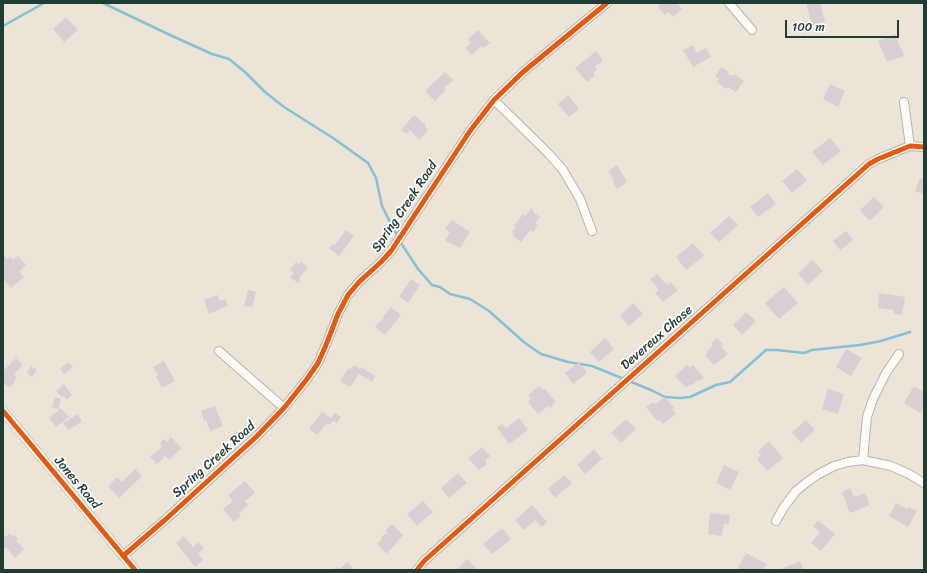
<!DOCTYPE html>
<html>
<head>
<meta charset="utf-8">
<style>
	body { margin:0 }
	#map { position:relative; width:927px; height:573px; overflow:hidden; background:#ebe4d7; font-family:Sriracha,sans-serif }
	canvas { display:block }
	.frame { position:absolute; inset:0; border:4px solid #1f3d34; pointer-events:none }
	.scale { position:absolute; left:785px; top:20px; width:114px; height:18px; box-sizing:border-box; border:2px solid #1f3d34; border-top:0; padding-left:5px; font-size:12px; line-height:14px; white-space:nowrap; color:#1f3d34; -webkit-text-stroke:3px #fff; paint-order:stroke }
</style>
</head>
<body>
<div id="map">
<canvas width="927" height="573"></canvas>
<div class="frame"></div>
<div class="scale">100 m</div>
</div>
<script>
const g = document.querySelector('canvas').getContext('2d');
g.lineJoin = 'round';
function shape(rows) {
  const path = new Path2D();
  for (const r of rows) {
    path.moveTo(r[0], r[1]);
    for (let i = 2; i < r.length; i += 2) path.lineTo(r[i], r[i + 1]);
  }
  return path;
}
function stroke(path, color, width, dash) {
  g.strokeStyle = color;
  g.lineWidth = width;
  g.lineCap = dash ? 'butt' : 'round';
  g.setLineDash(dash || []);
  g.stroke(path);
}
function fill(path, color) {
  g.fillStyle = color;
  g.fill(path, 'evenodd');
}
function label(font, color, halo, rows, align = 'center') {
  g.font = font + ' Sriracha,sans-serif';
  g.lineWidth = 3.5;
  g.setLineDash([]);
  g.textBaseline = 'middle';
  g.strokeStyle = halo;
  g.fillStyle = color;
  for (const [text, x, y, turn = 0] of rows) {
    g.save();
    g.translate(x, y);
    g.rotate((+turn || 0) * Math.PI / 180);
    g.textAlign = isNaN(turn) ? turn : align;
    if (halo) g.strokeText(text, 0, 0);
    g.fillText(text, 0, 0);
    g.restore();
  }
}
stroke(shape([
	[103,3,170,35,212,54,229,59,245,72,265,92,284,107,333,138,368,163,376,178,382,206,393,228,403,246,418,269,432,285,440,287,450,294,470,299,489,311,525,343,541,354,568,362,592,366,651,390,665,397,680,398,690,397,716,385,730,382,766,350,777,350,804,353,812,350,860,345,881,341,910,332],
	[3,26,44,3]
]), '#85c0d6', 2.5);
fill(shape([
	[659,3,677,3,682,9,673,17,668,12,665,15,658,7,660,5],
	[806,3,820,3,825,22,812,25],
	[66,17,78,30,64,42,53,29],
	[478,30,490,43,484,48,482,46,472,55,465,48,471,43,468,39],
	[895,34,904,56,887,62,878,41],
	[693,45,697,53,706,48,711,57,693,67,683,50],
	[596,51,603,60,595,67,597,70,593,73,595,75,587,82,575,68],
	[722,67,729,72,728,74,732,76,734,74,744,81,736,92,728,87,726,89,717,82,719,79,715,76],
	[445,72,453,80,447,86,447,85,444,88,446,90,435,101,425,91],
	[830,84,845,91,838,107,823,99],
	[568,95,579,109,569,117,558,104],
	[414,115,426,125,425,127,428,130,419,140,410,130,407,134,401,130],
	[830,138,841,151,823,165,812,152],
	[617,165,627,182,617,189,613,182,614,181,608,171],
	[797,169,807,180,792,193,782,181],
	[920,178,924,179,924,194,915,191],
	[768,193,776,204,758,217,750,207],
	[874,197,884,207,870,221,860,210],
	[531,208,534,211,533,212,540,217,535,223,538,226,533,232,530,230,521,242,512,235,514,233,512,232,516,227,514,226,523,214,526,216],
	[729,216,738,225,719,242,710,233],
	[452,220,470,232,460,248,445,241,450,232,445,228],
	[346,230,354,236,339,256,329,248,333,244,335,245],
	[846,231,853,240,840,250,833,241],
	[693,243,704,256,686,270,676,257],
	[3,255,8,259,10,257,13,260,18,256,26,265,19,272,24,277,11,288,3,279],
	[812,260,823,271,808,285,798,274],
	[296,262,299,264,301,262,308,267,300,277,300,280,298,283,290,277,294,273,290,270],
	[657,274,667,285,671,282,678,290,663,302,655,293,659,290,650,279],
	[411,279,420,285,408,303,399,297],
	[784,287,798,303,779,319,765,303],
	[248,290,256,292,252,307,244,306],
	[879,293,905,297,902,315,894,314,894,310,878,308],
	[218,295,220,301,225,299,228,306,209,314,204,300],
	[633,303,643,314,629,326,620,316],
	[391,307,401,315,385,335,375,327,381,320,382,321,384,319,382,318],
	[746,312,756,321,742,335,733,325],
	[605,338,614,349,599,362,590,352],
	[717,338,723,344,721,346,728,354,714,365,705,355,708,352,707,351,713,346,711,343],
	[846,349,862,358,851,376,836,367],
	[16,358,23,365,14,374,17,378,14,381,15,382,10,387,8,385,7,386,3,382,3,371],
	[164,361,175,381,162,388,156,376,158,375,153,367],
	[68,362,73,367,64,374,60,369],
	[579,362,587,373,573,384,565,373],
	[354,365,360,369,361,367,375,376,372,382,359,374,350,387,340,381,348,368,351,369],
	[687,365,690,367,693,365,704,377,700,381,698,380,691,386,690,384,686,388,675,376],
	[31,366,37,370,32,377,27,373],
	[64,384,72,395,67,400,64,396,62,397,56,391],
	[539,386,544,390,545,389,556,402,550,408,548,406,538,414,528,402,531,399,528,395],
	[914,386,924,392,924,406,920,413,904,403],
	[828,389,844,394,838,414,822,409],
	[55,397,61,399,58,409,52,407],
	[665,397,674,408,672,409,676,414,663,424,659,419,657,421,646,407,653,402,655,404],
	[215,406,223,426,210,431,206,420,204,421,201,411],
	[61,408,69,417,56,427,49,418],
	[322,412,331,418,335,413,341,417,337,423,333,421,329,425,326,424,317,435,309,429],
	[78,414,82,422,68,430,63,423],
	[519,418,528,430,509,444,497,428,502,424,506,428],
	[626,419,636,429,621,443,611,433],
	[806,420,815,430,801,443,792,432],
	[171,437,182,448,169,460,164,455,163,456,164,458,157,464,150,457,158,450,159,451,160,450,159,449,162,446,160,443,164,439,167,442],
	[769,441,783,458,767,471,757,459,761,455,758,451],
	[482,447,490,456,485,461,487,464,479,470,468,458],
	[594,449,602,459,585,474,577,465],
	[724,465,739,472,730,490,716,483],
	[135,469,142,476,119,498,108,486,117,477,122,482],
	[458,473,467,483,449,498,441,488],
	[564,475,572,483,555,498,548,489],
	[245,481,255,493,245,501,248,505,239,513,241,516,234,522,223,509,233,501,228,495],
	[850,488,854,497,865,493,870,505,850,513,842,492],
	[423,501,433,512,417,526,407,514],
	[896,503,907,509,909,507,917,511,908,527,889,516],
	[532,505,547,522,542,527,535,520,524,530,515,520],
	[710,513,730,515,729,524,724,523,722,536,708,534],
	[818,520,835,534,821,551,811,543,820,532,813,526],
	[392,524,403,535,387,554,377,544,382,539,381,538,385,533,386,534,388,533,385,531],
	[502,528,511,539,492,554,483,544],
	[9,533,12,536,14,535,18,539,16,541,24,549,15,558,6,547,3,550,3,534,6,537],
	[184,536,193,547,198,542,204,549,198,553,203,560,195,567,176,543],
	[746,553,767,564,763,570,737,570],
	[467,559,478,570,456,570],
	[800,561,804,570,779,570],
	[348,562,354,570,332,570,337,567,339,569]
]), '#daced5');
const minor = shape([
	[729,3,752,30],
	[494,100,548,153,563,170,580,199,592,231],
	[904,102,910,146],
	[219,351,284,408],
	[863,460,867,417,873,399,886,373,899,354],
	[776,521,784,507,796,491,806,483,817,475,834,466,848,462,863,460,891,466,909,474,924,483],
	[123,556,166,519,256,437,284,408,307,379,318,363,326,345,338,314,348,295,359,282,381,262,391,251,470,131,494,100,523,72,607,3],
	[417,570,424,561,869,164,878,159,910,146,924,147]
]);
const tertiary = shape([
	[3,411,135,570]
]);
stroke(minor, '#b6b4ab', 10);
stroke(tertiary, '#b6b4ab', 10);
stroke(minor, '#fcfbf9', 8);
stroke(tertiary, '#fcfbf9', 9);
stroke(shape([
	[3,411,135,570],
	[123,556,166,519,256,437,284,408,307,379,318,363,326,345,338,314,348,295,359,282,381,262,391,251,470,131,494,100,523,72,607,3],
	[417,570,424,561,869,164,878,159,910,146,924,147]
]), '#e8590c', 5);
label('13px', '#1f3d34', '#fff', [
	["Spring Creek Road",405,207,-56],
	["Devereux Chase",657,338,-41],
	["Spring Creek Road",214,460,-42],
	["Jones Road",77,483,50]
]);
</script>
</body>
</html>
